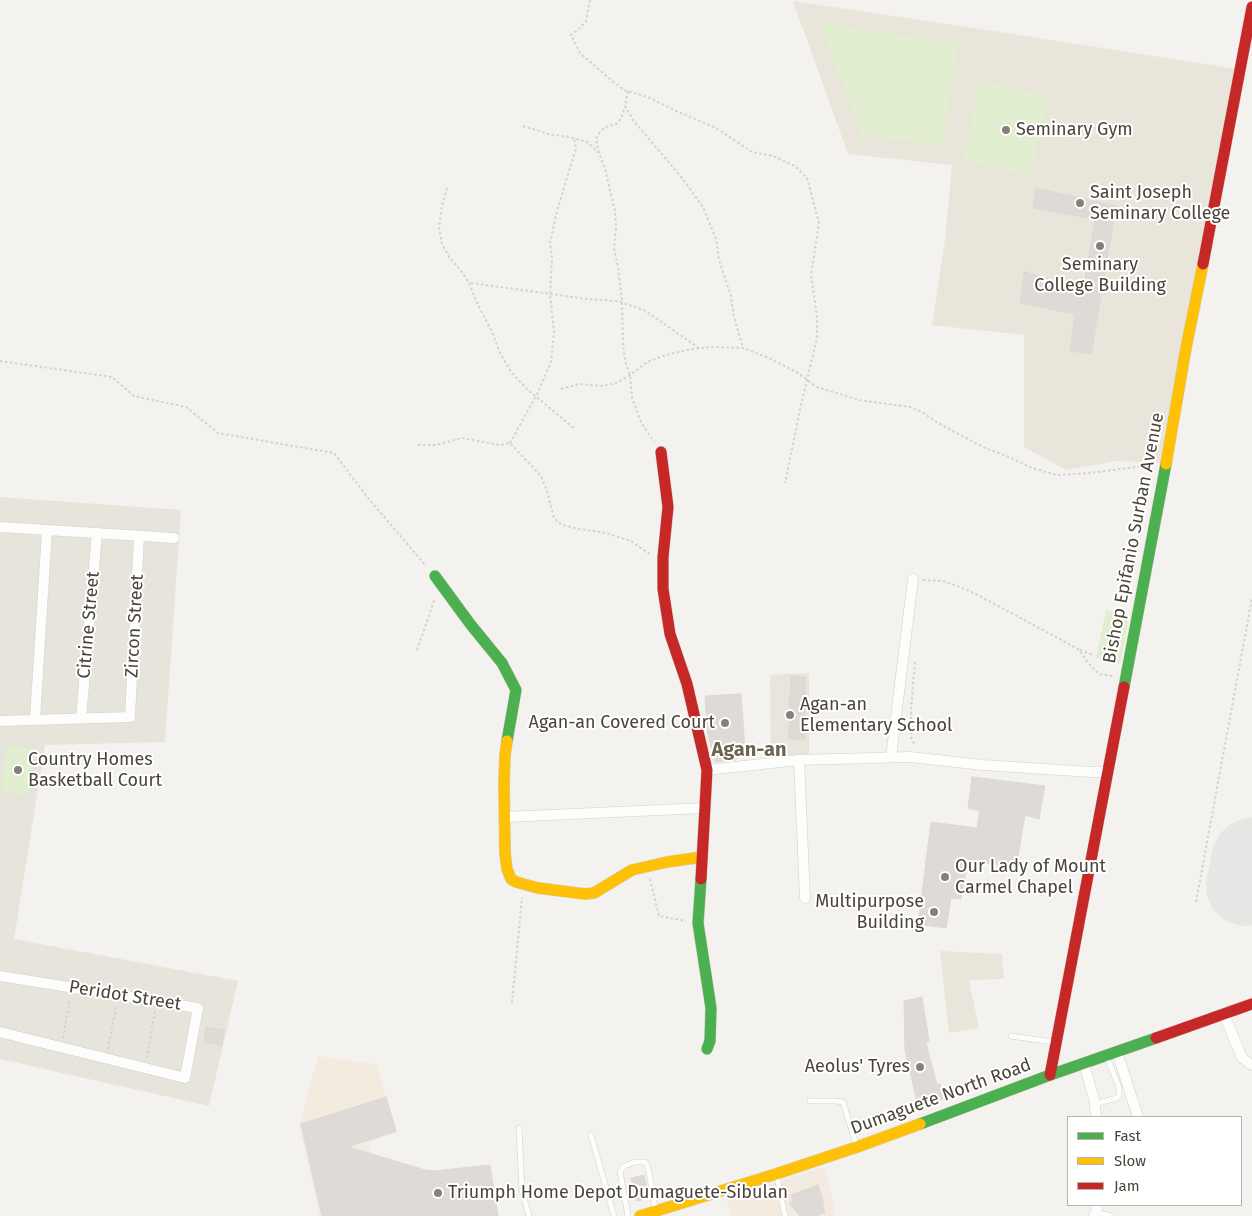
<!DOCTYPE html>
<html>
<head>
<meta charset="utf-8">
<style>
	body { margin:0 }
	#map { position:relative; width:1252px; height:1216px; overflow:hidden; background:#f4f2ee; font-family:"Fira Sans",sans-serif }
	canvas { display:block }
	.legend { position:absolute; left:1067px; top:1116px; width:175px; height:90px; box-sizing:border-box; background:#fff; border:1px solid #b7b4b0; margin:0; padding:6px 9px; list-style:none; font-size:15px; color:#4b4439 }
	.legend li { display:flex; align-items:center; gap:10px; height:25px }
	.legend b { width:25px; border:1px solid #b7b4b0 }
</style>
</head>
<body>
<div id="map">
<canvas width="1252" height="1216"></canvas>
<ul class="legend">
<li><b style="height:6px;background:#4caf50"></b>Fast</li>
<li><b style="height:6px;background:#ffc107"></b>Slow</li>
<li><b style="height:6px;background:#c62828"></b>Jam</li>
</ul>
</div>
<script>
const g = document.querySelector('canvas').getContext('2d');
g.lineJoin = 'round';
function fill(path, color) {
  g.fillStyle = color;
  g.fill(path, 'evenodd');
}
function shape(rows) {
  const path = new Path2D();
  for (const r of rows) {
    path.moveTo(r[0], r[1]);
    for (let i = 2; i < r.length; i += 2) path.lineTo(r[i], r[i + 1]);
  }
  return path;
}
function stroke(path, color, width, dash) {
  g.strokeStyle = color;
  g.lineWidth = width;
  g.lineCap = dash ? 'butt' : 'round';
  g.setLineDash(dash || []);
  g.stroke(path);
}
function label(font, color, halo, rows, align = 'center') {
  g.font = font + ' "Fira Sans",sans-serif';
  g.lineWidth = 4;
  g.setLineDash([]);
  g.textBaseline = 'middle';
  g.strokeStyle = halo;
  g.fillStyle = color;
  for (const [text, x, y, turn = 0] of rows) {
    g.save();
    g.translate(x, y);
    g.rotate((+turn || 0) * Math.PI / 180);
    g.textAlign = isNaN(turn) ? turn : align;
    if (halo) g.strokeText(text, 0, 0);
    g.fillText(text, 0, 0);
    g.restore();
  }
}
fill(shape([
	[0,497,181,510,165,742,45,745,14,939,238,981,209,1106,0,1059]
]), '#e7e4dc');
fill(shape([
	[318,1056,376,1064,397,1132,368,1143,388,1216,320,1216,299,1126],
	[824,1167,833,1200,833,1216,732,1216,726,1199]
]), '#f3ebdf');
fill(shape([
	[793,1,974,28,1237,69,1163,463,1116,461,1066,470,1024,447,1024,335,932,325,945,240,952,165,848,154],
	[809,673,809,754,771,757,770,675],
	[940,951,1002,954,1004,979,969,980,979,1028,949,1033]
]), '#eae5da');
fill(shape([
	[821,23,958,44,942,145,861,136],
	[979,80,1050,98,1030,176,964,161],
	[1106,610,1130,615,1120,664,1096,658],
	[7,745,35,749,29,795,1,792]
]), '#e1eecf');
stroke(shape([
	[1246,886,1252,858]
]), '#e8e6e4', 80);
const building = shape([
	[1036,188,1116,206,1091,354,1070,351,1075,314,1020,303,1024,272,1083,289,1095,219,1033,208,1036,188],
	[791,676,805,677,805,739,789,739,789,697,790,697,791,676],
	[741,694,745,750,735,750,736,760,715,762,707,730,705,696,741,694],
	[972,777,1045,786,1039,819,1025,815,1016,868,968,860,961,899,951,898,946,928,918,924,931,822,977,828,980,811,968,808,972,777],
	[922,997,929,1041,926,1043,937,1085,940,1084,943,1099,918,1106,905,1050,904,1001,922,997],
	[206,1027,224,1030,222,1046,204,1042,206,1027],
	[386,1097,396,1131,348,1147,425,1170,435,1171,490,1165,498,1216,322,1216,301,1124,386,1097],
	[644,1175,649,1198,636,1201,631,1178,644,1175],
	[818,1185,824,1204,822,1205,825,1212,816,1216,800,1216,789,1203,793,1201,791,1195,818,1185]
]);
fill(building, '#dedbd6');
stroke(building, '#dcd9d4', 1);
const lane = shape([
	[1011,1036,1053,1042],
	[810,1101,836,1101,843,1102,856,1144],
	[1095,1104,1117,1098,1119,1096,1119,1087,1108,1060],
	[519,1128,522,1190,529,1216],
	[591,1135,614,1216],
	[777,1177,785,1216],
	[1096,1212,1111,1216],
	[628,1216,620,1172,624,1166,635,1162,644,1162,646,1163,649,1172,655,1207]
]);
const street = shape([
	[0,527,174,538],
	[81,718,97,533],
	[35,719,47,530],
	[0,721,130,717,139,536],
	[891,757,913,579],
	[799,760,805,898],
	[707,770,799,760,910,757,983,765,1091,772,1108,772],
	[505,817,704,808],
	[0,976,198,1008,185,1078,0,1032],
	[1224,1014,1242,1058,1252,1065],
	[1117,1052,1138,1117],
	[1084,1064,1094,1099,1096,1117],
	[1094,1216,1096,1212,1097,1205]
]);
const fast = shape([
	[435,576,471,625,502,663,516,690,507,741],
	[1124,687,1166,464],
	[701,879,698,923,711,1008,710,1041,707,1049],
	[920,1124,1050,1075,1156,1038]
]);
const slow = shape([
	[1166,464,1186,348,1203,264],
	[507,741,505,755,504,783,505,853,507,869,511,879,516,882,538,888,585,894,594,893,632,870,667,862,702,857],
	[640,1216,776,1174,857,1147,920,1124]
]);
const jam = shape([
	[1203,264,1252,7],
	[661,452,668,507,663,557,663,589,670,634,687,684,707,770,701,879],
	[1156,1038,1252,1004],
	[1050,1075,1124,687]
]);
stroke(lane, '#d2d0cb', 6);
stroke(street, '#d2d0cb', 11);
stroke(fast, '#d3cfc5', 12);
stroke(slow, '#d3cfc5', 12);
stroke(jam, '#d3cfc5', 12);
stroke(shape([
	[590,0,586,21,580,28,571,35,580,53,604,74,624,90,648,97,674,110,716,128,752,152,773,156,795,166,807,178,819,223,811,275,817,317,817,338,801,405,785,483],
	[628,91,625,106,633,120,682,178,703,207,716,239,719,260,731,296,734,317,743,348],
	[523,126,548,134,569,137,587,142,599,153,605,169,615,211,616,227,614,248,618,267,622,302,623,344,625,361,630,375,632,398,641,422,654,442],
	[599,153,596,139,600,132,605,127,616,124,621,119,625,106],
	[447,188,442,206,439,227,442,244,449,257,462,272,469,283,476,301,492,332,500,353,511,372,528,390,575,429],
	[471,283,587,299,617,301,644,310,699,348],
	[0,361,112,377,134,396,186,407,218,433,334,453,368,498,426,566],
	[561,389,579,384,600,386,616,383,630,375,647,362,666,355,691,349,712,347,743,348,771,359,798,373,817,387,859,400,910,407,922,412,938,423,985,448,1009,457,1032,468,1057,475,1090,473,1151,465],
	[510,443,538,392,551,362,554,332,550,294,552,257,550,243,557,211,576,148,574,138],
	[418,445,436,445,462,438,500,445,510,443,541,476,547,491,554,518,562,525,579,529,602,532,631,541,651,555],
	[923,580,942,581,955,585,974,593,1078,649,1090,665,1099,674,1113,676],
	[417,650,435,598],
	[1080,650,1093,655],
	[915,662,911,709,911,737,915,746],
	[650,879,659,916,686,921],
	[1196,902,1252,598],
	[512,1003,522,898],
	[63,1038,70,998],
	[108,1049,116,1007],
	[147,1058,155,1011]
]), '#d3d2cc', 2, [2.5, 2.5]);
stroke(lane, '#fdfdfc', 5);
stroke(street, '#fdfdfc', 10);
stroke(fast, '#4caf50', 11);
stroke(slow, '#ffc107', 11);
stroke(jam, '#c62828', 11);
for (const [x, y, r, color] of [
	[1006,130,5,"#868178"],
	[1080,203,5,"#868178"],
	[1100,246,5,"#868178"],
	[790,715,5,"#868178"],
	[725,723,5,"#868178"],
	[18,770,5,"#868178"],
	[945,877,5,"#868178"],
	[934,912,5,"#868178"],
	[920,1067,5,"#868178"],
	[438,1193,5,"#868178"]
]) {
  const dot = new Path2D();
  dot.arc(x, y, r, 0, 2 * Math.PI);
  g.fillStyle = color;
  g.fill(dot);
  stroke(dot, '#fff', 2);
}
label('18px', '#4b4439', '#fff', [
	["Seminary Gym",1016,130],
	["Saint Joseph",1090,193],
	["Seminary College",1090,214],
	["Seminary",1100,265,"center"],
	["College Building",1100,286,"center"],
	["Agan-an",800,705],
	["Elementary School",800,726],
	["Agan-an Covered Court",715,723,"right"],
	["Country Homes",28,760],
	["Basketball Court",28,781],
	["Our Lady of Mount",955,867],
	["Carmel Chapel",955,888],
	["Multipurpose",924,902,"right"],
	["Building",924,923,"right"],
	["Aeolus' Tyres",910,1067,"right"],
	["Triumph Home Depot Dumaguete-Sibulan",448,1193]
], 'left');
label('18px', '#4b4439', '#fff', [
	["Bishop Epifanio Surban Avenue",1134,538,-79],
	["Citrine Street",89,625,-85],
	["Zircon Street",135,626,-87],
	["Peridot Street",125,996,9],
	["Dumaguete North Road",941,1097,-20]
]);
label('bold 20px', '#6e6250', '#fff', [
	["Agan-an",749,750]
]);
</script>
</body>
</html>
